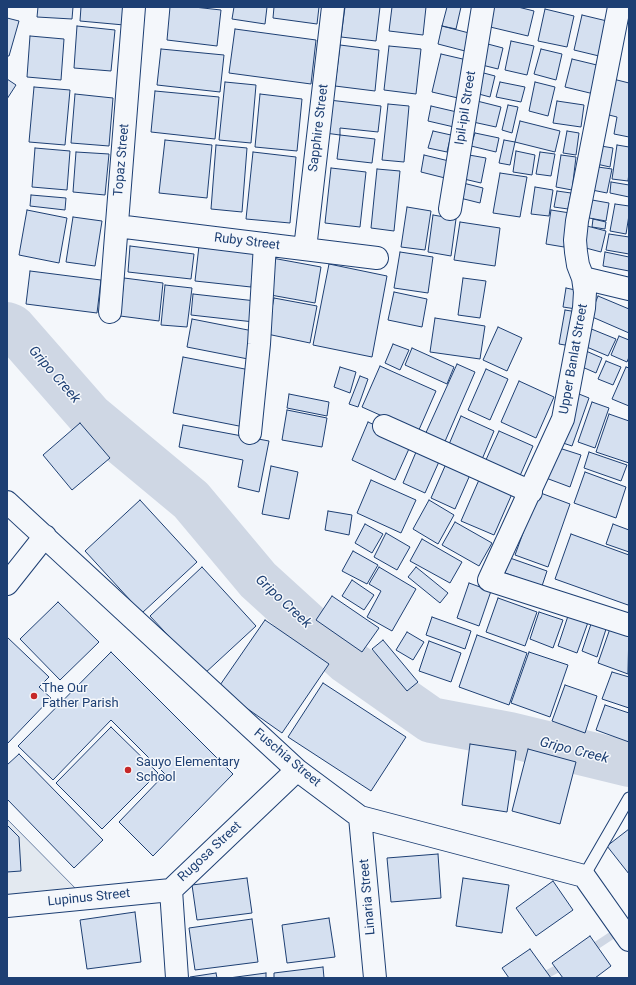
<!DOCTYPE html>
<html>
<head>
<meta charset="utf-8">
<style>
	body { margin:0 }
	#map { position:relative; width:636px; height:985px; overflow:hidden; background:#f4f7fb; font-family:Roboto,sans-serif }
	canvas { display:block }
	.frame { position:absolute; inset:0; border:8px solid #1d3f73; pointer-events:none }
</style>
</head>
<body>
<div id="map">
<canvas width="636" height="985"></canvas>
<div class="frame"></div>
</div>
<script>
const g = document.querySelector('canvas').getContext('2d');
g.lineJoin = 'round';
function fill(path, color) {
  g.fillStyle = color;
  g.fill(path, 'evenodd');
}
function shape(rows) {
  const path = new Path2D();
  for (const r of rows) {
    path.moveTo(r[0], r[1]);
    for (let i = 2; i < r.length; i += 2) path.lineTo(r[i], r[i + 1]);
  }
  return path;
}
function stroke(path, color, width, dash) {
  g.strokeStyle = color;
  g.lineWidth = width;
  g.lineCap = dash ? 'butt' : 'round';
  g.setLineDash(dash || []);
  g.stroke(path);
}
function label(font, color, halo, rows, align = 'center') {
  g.font = font + ' Roboto,sans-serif';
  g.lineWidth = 3;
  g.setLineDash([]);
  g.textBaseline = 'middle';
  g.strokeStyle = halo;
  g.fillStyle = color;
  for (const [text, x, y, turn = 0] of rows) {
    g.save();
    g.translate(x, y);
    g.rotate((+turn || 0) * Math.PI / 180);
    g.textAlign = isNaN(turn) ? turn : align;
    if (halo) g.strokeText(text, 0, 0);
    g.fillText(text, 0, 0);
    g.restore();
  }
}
const green = shape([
	[7,819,80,893,7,900,7,819]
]);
fill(green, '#e3e9f0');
stroke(green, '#687fa3', 1);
stroke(shape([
	[588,951,620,930],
	[540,978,566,964]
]), '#cfd7e4', 8);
stroke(shape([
	[7,325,12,327,90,416,191,500,258,580,347,661,431,720,510,735,629,764]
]), '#cfd7e4', 46);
const building = shape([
	[38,7,73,7,72,19,37,17,38,7],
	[81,7,125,7,124,25,80,21,81,7],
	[170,7,194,7,221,10,217,46,167,40,170,7],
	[234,7,267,7,265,24,232,19,234,7],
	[274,7,319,7,317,24,273,18,274,7],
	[345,7,380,7,376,41,341,37,345,7],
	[392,7,426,7,423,35,389,31,392,7],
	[447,7,461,7,456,29,442,26,447,7],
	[491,7,518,7,534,11,528,36,486,26,491,7],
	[545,9,574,16,567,47,538,41,545,9],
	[582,15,607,21,599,56,574,50,582,15],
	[7,18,19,21,9,56,7,56,7,18],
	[77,26,115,30,111,71,74,68,77,26],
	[442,26,469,33,465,51,438,44,442,26],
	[235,29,316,40,311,84,229,73,235,29],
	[30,36,64,39,61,80,27,77,30,36],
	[511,41,534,46,527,75,505,70,511,41],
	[484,43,503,48,498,69,478,64,484,43],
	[340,45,379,50,375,91,335,86,340,45],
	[389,46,421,49,416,94,384,90,389,46],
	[161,49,224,55,220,92,157,85,161,49],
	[541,49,562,54,556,80,534,74,541,49],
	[441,54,467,60,458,98,432,92,441,54],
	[572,59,601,66,594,94,565,87,572,59],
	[480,72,495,76,490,97,475,93,480,72],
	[7,79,16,85,7,99,7,79],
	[613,79,629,83,629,137,614,134,617,117,605,114,613,79],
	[225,82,256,85,251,143,219,140,225,82],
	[500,82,525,87,521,102,496,97,500,82],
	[535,82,555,87,548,116,529,111,535,82],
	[34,87,70,90,65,145,29,142,34,87],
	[155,91,219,97,215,139,151,132,155,91],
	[75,94,113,98,109,146,71,143,75,94],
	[260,94,302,99,297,151,255,147,260,94],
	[329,100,381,106,378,132,340,128,340,135,325,133,329,100],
	[477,101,501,107,496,127,473,122,477,101],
	[557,101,584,105,581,127,553,123,557,101],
	[388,104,409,106,404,162,382,160,388,104],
	[508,105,518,107,512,133,502,130,508,105],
	[431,106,457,112,454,127,428,121,431,106],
	[520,121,560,131,555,152,515,142,520,121],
	[433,131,451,135,447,152,428,148,433,131],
	[567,131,579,133,576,155,563,153,567,131],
	[475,133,499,138,496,152,471,146,475,133],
	[340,135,375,139,372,163,337,159,340,135],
	[165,140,212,145,207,198,159,193,165,140],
	[504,140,515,142,510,165,499,163,504,140],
	[216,145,247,148,242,212,211,209,216,145],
	[595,145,613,148,610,167,592,163,595,145],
	[617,145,629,147,629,173,628,181,612,179,617,145],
	[35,148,70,151,67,190,32,187,35,148],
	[516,151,535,155,532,175,513,172,516,151],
	[76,152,109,154,105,195,73,192,76,152],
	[253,152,296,157,290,223,246,219,253,152],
	[540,152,555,154,551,176,536,174,540,152],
	[424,155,449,161,445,178,421,172,424,155],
	[469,155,486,158,481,183,464,179,469,155],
	[561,155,576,157,572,190,556,187,561,155],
	[591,166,612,169,607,193,587,189,591,166],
	[331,168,366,172,360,227,325,223,331,168],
	[377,169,400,171,394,231,371,228,377,169],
	[500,173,527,177,520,217,493,213,500,173],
	[611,182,629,185,629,197,610,193,611,182],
	[463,183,483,188,480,203,460,198,463,183],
	[535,187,553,190,549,216,531,214,535,187],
	[557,191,571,193,568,209,554,207,557,191],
	[31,195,66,198,65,210,30,206,31,195],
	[592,200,609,203,606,221,589,218,592,200],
	[615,204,629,206,629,215,626,234,610,231,615,204],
	[407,207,431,211,425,250,401,247,407,207],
	[27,210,67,218,59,263,19,255,27,210],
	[551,210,570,213,564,247,546,244,551,210],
	[433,215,456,219,451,256,428,252,433,215],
	[73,217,102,221,95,266,66,262,73,217],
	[593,219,606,222,605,229,592,227,593,219],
	[460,222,500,228,495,266,454,260,460,222],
	[587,226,606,231,601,252,582,247,587,226],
	[609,234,629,237,629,254,606,250,609,234],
	[130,246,194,254,191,279,128,272,130,246],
	[199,246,255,253,251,287,195,281,199,246],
	[400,252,433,257,428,293,394,288,400,252],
	[605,252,629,257,629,271,603,266,605,252],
	[272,258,321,267,315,303,265,294,272,258],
	[329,264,387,276,372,357,313,345,329,264],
	[30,271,101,280,97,313,26,304,30,271],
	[124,278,163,283,159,321,120,316,124,278],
	[463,278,486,281,480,318,458,315,463,278],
	[165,285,192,288,187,327,161,325,165,285],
	[566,288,580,291,576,309,563,307,566,288],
	[394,292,427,299,422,327,388,320,394,292],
	[193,294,256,301,254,322,191,315,193,294],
	[598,296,629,309,629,333,590,316,598,296],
	[274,298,317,306,310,343,267,334,274,298],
	[565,310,577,312,571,346,559,344,565,310],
	[435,318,485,326,480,359,430,352,435,318],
	[192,319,253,331,248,359,187,347,192,319],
	[498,327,522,338,507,371,483,360,498,327],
	[589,328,616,339,608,356,582,345,589,328],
	[619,336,629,340,629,357,627,362,611,355,619,336],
	[393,344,409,350,400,370,385,363,393,344],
	[412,348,454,367,447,384,405,365,412,348],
	[586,351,602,358,596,373,580,366,586,351],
	[183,357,255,371,244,427,173,413,183,357],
	[606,361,621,367,613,385,598,379,606,361],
	[457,364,475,372,443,446,424,437,457,364],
	[380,366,436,391,418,432,362,407,380,366],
	[340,367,356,372,350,393,334,387,340,367],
	[626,367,629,368,629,406,612,399,626,367],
	[486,369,508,379,490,420,468,410,486,369],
	[360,376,368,379,358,407,349,404,360,376],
	[519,381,554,397,536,438,501,422,519,381],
	[574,392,589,398,572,446,557,441,574,392],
	[289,394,329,402,327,416,287,408,289,394],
	[592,402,609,408,595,448,578,442,592,402],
	[287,410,327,418,322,447,282,440,287,410],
	[609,414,629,421,629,463,596,452,609,414],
	[461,416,494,431,480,464,447,449,461,416],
	[368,422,412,442,395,480,352,460,368,422],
	[80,423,110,458,72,490,43,455,80,423],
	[183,425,269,441,259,492,238,487,243,460,179,447,183,425],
	[499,431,533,446,519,478,485,462,499,431],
	[419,445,442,455,425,493,403,483,419,445],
	[556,447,581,455,570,487,546,478,556,447],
	[589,452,627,465,621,481,584,468,589,452],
	[449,457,473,468,455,509,431,498,449,457],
	[271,466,298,472,289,519,262,514,271,466],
	[585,472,626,487,616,518,574,503,585,472],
	[482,473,515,487,494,535,461,521,482,473],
	[371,480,416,500,401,533,357,513,371,480],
	[538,492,570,504,548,567,515,555,538,492],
	[140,500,197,562,142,613,85,551,140,500],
	[429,500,454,515,438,544,413,529,429,500],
	[328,511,352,515,349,535,325,530,328,511],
	[455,522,492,543,479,566,442,545,455,522],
	[365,524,383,534,372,553,355,543,365,524],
	[613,524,629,530,629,552,606,544,613,524],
	[386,533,410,547,397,570,374,557,386,533],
	[571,534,629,555,629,602,628,605,555,579,571,534],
	[422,539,462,562,450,583,410,561,422,539],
	[353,551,378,565,367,584,342,571,353,551],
	[510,558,547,571,542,586,505,573,510,558],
	[202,567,256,626,204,674,150,616,202,567],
	[379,567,416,589,392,631,367,617,381,591,369,584,379,567],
	[416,567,448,593,440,603,408,577,416,567],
	[352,580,374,595,364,610,342,596,352,580],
	[469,583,491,591,479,626,457,618,469,583],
	[332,596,379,628,362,652,316,620,332,596],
	[498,598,537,612,525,646,486,632,498,598],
	[58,602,99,642,60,680,20,639,58,602],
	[571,607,591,614,577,653,558,646,571,607],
	[539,612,563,620,553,648,530,639,539,612],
	[432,617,471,631,465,649,426,635,432,617],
	[593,618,608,623,597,657,582,651,593,618],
	[265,620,329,664,282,733,218,688,265,620],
	[613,620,629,626,628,674,598,663,613,620],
	[407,632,424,642,413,660,396,650,407,632],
	[477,635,527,653,509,705,459,687,477,635],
	[7,637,49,677,39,687,51,698,7,744,7,637],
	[383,640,418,682,407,691,372,649,383,640],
	[429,641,461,653,451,682,419,671,429,641],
	[111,652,233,774,153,856,119,822,165,774,111,720,53,780,18,746,111,652],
	[529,652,568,665,550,717,511,703,529,652],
	[612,672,629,677,629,708,602,699,612,672],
	[323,683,406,737,371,791,288,737,323,683],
	[565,685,597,696,585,733,552,721,565,685],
	[605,705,629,713,629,742,596,730,605,705],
	[111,727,158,773,102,829,56,783,111,727],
	[470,744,516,751,507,812,462,805,470,744],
	[528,749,576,762,560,824,512,811,528,749],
	[19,754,103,840,74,868,7,799,7,765,19,754],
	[7,825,19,837,21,871,7,872,7,825],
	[629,829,629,874,607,846,629,829],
	[438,854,441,898,391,902,387,858,438,854],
	[247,878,252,913,197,920,192,885,247,878],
	[463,878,509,885,502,933,456,926,463,878],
	[553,881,573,910,536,936,516,908,553,881],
	[135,912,141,962,87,969,80,920,135,912],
	[329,918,335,957,287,963,282,925,329,918],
	[252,919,258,962,195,970,189,928,252,919],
	[590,936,611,966,595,978,563,978,552,963,590,936],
	[530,949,551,978,509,978,502,968,530,949],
	[323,967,324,978,274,978,274,973,323,967],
	[216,973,217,978,190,978,190,977,216,973],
	[266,973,266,978,229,978,266,973]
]);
fill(building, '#d5e0f0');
stroke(building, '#1d3f73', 1);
const lane = shape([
	[584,876,629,798]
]);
const street = shape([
	[619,7,577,221,575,240,576,252,578,265,583,278,585,292,584,308,563,419,489,580,629,625],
	[450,209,483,7],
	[117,226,377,258],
	[305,249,333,7],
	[583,278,629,289],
	[110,312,134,7],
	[384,426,531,492],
	[250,433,259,344,265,244],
	[7,502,297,770,360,817,584,876,629,940],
	[7,584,45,536],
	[360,817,375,978],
	[171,890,297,770],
	[171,890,177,978],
	[7,906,171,890]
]);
stroke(lane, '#1d3f73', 13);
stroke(street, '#1d3f73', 24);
stroke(lane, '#f4f7fb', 11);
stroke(street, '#f4f7fb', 22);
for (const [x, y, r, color] of [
	[34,696,4,"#c62828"],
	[128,770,4,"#c62828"]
]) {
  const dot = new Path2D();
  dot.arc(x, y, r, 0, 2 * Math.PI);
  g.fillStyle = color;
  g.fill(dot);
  stroke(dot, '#f4f7fb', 1.5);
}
label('13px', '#1d3f73', '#f4f7fb', [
	["Ipil-ipil Street",466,108,-81],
	["Sapphire Street",319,128,-83],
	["Topaz Street",122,160,-85],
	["Ruby Street",247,242,7],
	["Upper Banlat Street",574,359,-80],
	["Fuschia Street",287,758,40],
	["Rugosa Street",210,852,-43],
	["Linaria Street",368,897,-95],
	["Lupinus Street",89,898,-6]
]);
label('13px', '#1d3f73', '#f4f7fb', [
	["The Our",42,689],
	["Father Parish",42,704],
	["Sauyo Elementary",136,763],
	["School",136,778]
], 'left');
label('italic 14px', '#1d3f73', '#f4f7fb', [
	["Gripo Creek",54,375,49],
	["Gripo Creek",283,602,43],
	["Gripo Creek",574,751,14]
]);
</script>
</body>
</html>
